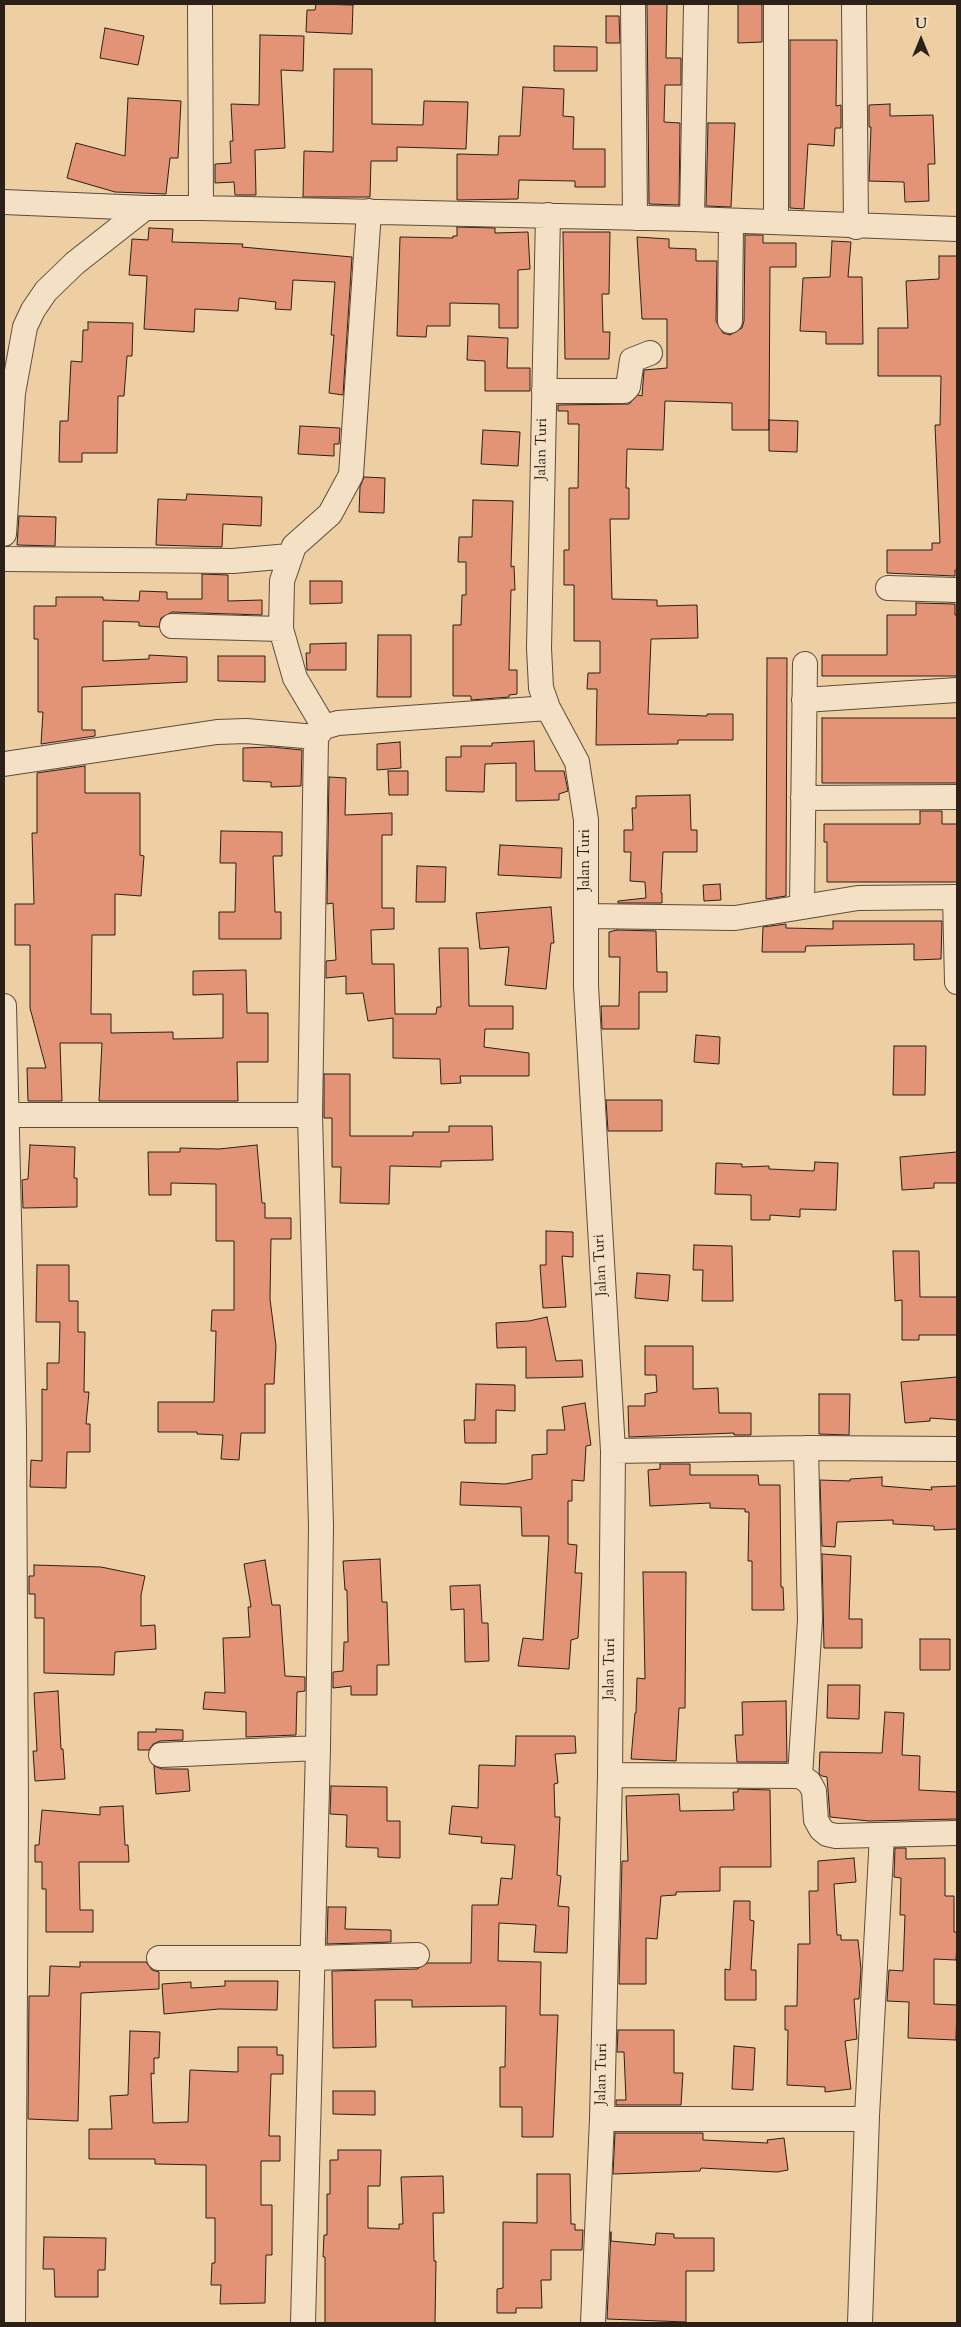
<!DOCTYPE html>
<html>
<head>
<meta charset="utf-8">
<style>
	body { margin:0 }
	#map { position:relative; width:961px; height:2327px; overflow:hidden; background:#eecfa4; font-family:"Sorts Mill Goudy",serif }
	canvas { display:block }
	.frame { position:absolute; inset:0; border:5px solid #2b2119; pointer-events:none }
	.north { position:absolute; left:896px; top:15px; width:50px; height:50px; -webkit-text-stroke:4px #f4e0c4; paint-order:stroke; rotate:0deg; font-size:14px; font-weight:700; line-height:20px; text-align:center; color:#2b2119 }
	.north::after { content:''; display:block; margin:auto; width:18px; height:22px; background:#2b2119; clip-path:polygon(50% 0,100% 100%,50% 72%,0 100%) }
</style>
</head>
<body>
<div id="map">
<canvas width="961" height="2327"></canvas>
<div class="frame"></div>
<div class="north">U</div>
</div>
<script>
const g = document.querySelector('canvas').getContext('2d');
g.lineJoin = 'round';
function fill(path, color) {
  g.fillStyle = color;
  g.fill(path, 'evenodd');
}
function shape(rows) {
  const path = new Path2D();
  for (const r of rows) {
    path.moveTo(r[0], r[1]);
    for (let i = 2; i < r.length; i += 2) path.lineTo(r[i], r[i + 1]);
  }
  return path;
}
function stroke(path, color, width, dash) {
  g.strokeStyle = color;
  g.lineWidth = width;
  g.lineCap = dash ? 'butt' : 'round';
  g.setLineDash(dash || []);
  g.stroke(path);
}
function label(font, color, halo, rows, align = 'center') {
  g.font = font + ' "Sorts Mill Goudy",serif';
  g.lineWidth = 4;
  g.setLineDash([]);
  g.textBaseline = 'middle';
  g.strokeStyle = halo;
  g.fillStyle = color;
  for (const [text, x, y, turn = 0] of rows) {
    g.save();
    g.translate(x, y);
    g.rotate((+turn || 0) * Math.PI / 180);
    g.textAlign = isNaN(turn) ? turn : align;
    if (halo) g.strokeText(text, 0, 0);
    g.fillText(text, 0, 0);
    g.restore();
  }
}
const building = shape([
	[316,4,353,5,352,34,306,32,307,10,315,10,316,4],
	[647,4,667,4,666,58,681,58,681,85,665,85,664,122,680,123,679,205,649,204,647,4],
	[738,4,762,4,762,42,738,43,738,4],
	[606,16,619,16,620,43,606,43,606,16],
	[105,28,144,36,138,65,100,58,105,28],
	[260,35,304,36,303,71,281,70,285,148,255,150,256,195,235,195,234,182,215,183,215,164,231,163,230,141,233,141,231,104,259,105,260,35],
	[790,40,837,40,836,106,841,105,841,128,835,128,834,146,808,144,804,209,790,208,790,40],
	[554,46,597,47,597,71,554,71,554,46],
	[334,69,372,69,372,124,423,125,424,101,468,102,466,149,397,147,397,161,371,161,370,197,303,197,304,151,333,152,334,69],
	[523,87,564,89,563,116,574,117,573,149,605,149,605,187,575,187,575,181,519,180,518,199,457,200,457,154,498,155,499,136,520,136,523,87],
	[128,98,181,101,178,158,170,158,166,194,115,192,67,178,76,143,125,156,128,98],
	[890,104,890,116,933,115,935,164,928,164,929,201,905,202,904,182,869,181,871,127,869,127,869,105,890,104],
	[708,123,735,123,731,207,706,206,708,123],
	[457,227,495,228,495,233,528,232,530,269,518,270,518,328,499,328,499,304,450,303,450,326,427,326,426,337,397,336,400,237,453,238,453,236,457,236,457,227],
	[149,228,173,229,172,242,243,244,242,247,352,257,343,395,329,393,334,335,331,335,335,282,293,280,291,310,275,309,276,302,239,298,238,311,195,309,194,332,144,329,147,276,129,275,132,239,148,240,149,228],
	[563,232,610,232,609,294,602,294,603,332,610,332,609,359,565,359,563,232],
	[745,235,763,235,763,243,796,243,796,267,770,267,769,430,732,430,732,403,665,401,663,450,627,449,626,488,629,488,629,519,610,519,612,599,657,600,657,606,697,605,698,638,651,639,648,714,707,716,707,714,733,714,733,740,678,740,678,744,596,745,597,689,587,689,588,673,600,673,600,641,574,641,574,585,564,585,564,550,569,550,569,488,578,488,579,424,568,424,568,411,558,411,558,405,629,404,638,395,642,396,644,370,667,368,667,319,642,319,637,237,669,239,669,248,696,249,696,261,717,261,716,321,723,333,730,335,742,328,744,321,745,235],
	[832,241,851,242,848,277,862,277,863,344,826,344,826,332,800,331,803,278,830,277,832,241],
	[939,256,957,256,957,570,955,570,955,576,887,573,887,550,932,550,932,543,940,543,935,425,940,425,941,376,878,376,878,328,908,328,906,281,939,279,939,256],
	[88,322,133,323,132,356,127,356,124,396,118,396,117,453,82,453,82,462,59,462,60,421,68,421,71,361,82,362,83,330,88,330,88,322],
	[468,336,508,338,507,368,530,368,530,391,485,391,485,361,467,360,468,336],
	[769,420,798,421,797,452,769,451,769,420],
	[300,426,340,428,339,444,334,444,334,456,298,454,300,426],
	[483,430,520,432,518,466,481,464,483,430],
	[364,477,385,478,384,513,359,512,360,487,364,477],
	[187,494,262,497,261,526,223,524,222,547,156,545,158,499,186,500,187,494],
	[473,500,513,501,511,567,514,566,515,590,511,590,509,670,517,670,517,694,509,695,509,697,471,700,471,696,453,696,453,625,461,625,462,595,466,595,466,562,458,562,459,537,472,537,473,500],
	[19,516,56,517,55,546,17,545,19,516],
	[202,574,228,575,228,601,262,600,262,615,172,612,161,618,159,627,139,626,139,622,103,621,103,661,149,659,149,655,187,657,187,682,82,687,82,730,95,730,95,736,41,744,43,712,38,712,38,639,34,639,34,606,56,606,56,597,103,597,103,600,139,601,140,591,167,592,167,599,202,599,202,574],
	[310,581,342,581,342,603,310,604,310,581],
	[916,603,955,604,955,615,957,615,957,676,822,676,822,655,887,655,887,615,916,615,916,603],
	[378,635,411,635,411,697,377,697,378,635],
	[346,643,346,670,307,670,306,653,310,653,310,644,346,643],
	[218,656,265,656,265,682,218,681,218,656],
	[767,658,787,658,786,896,766,899,767,658],
	[822,718,957,718,957,783,822,783,822,718],
	[534,741,535,771,564,771,568,791,559,794,559,800,516,801,516,763,485,764,484,792,446,791,446,757,461,757,461,746,492,746,492,743,534,741],
	[400,742,401,768,377,770,377,744,400,742],
	[271,747,302,750,301,786,271,787,271,782,243,781,243,748,271,747],
	[85,766,85,793,140,793,140,855,144,856,141,896,115,894,115,935,92,935,91,1014,111,1014,111,1033,173,1032,173,1039,223,1038,223,994,193,995,193,971,246,970,247,1013,268,1013,268,1062,237,1062,238,1101,99,1101,102,1043,60,1043,62,1101,28,1101,27,1068,46,1068,30,1008,30,945,15,945,15,904,34,904,32,833,37,833,37,773,85,766],
	[388,771,408,771,408,795,389,795,388,771],
	[329,777,346,778,345,815,392,813,392,835,382,835,382,908,394,908,394,929,371,930,372,964,394,964,395,1014,436,1014,437,1007,441,1007,439,948,468,948,469,1006,513,1006,513,1029,485,1029,484,1047,529,1053,529,1076,460,1076,461,1083,441,1084,440,1059,393,1058,393,1018,368,1021,363,993,346,994,346,976,326,978,326,961,336,960,333,903,327,904,329,777],
	[690,795,691,830,697,830,697,852,663,852,661,893,662,893,662,903,618,903,618,901,646,898,645,882,630,881,631,852,624,852,624,830,633,830,632,808,636,808,636,796,690,795],
	[920,811,942,811,942,824,957,824,957,882,827,882,827,842,824,842,824,824,920,824,920,811],
	[221,831,282,832,282,856,273,856,275,912,281,912,281,939,219,939,219,912,235,912,236,863,220,863,221,831],
	[500,845,562,848,561,878,498,875,500,845],
	[417,866,446,867,445,902,416,902,417,866],
	[720,884,721,900,704,901,703,885,720,884],
	[551,907,554,943,551,943,546,989,505,985,509,947,480,949,476,913,551,907],
	[833,921,942,921,941,959,914,960,914,944,806,946,805,952,762,952,763,927,786,924,786,928,833,929,833,921],
	[617,930,656,931,657,972,667,972,667,992,639,992,639,1029,602,1029,601,1006,619,1006,620,957,609,957,609,932,617,930],
	[696,1035,720,1037,719,1064,694,1062,696,1035],
	[894,1046,926,1046,925,1095,893,1095,894,1046],
	[324,1074,350,1074,350,1136,413,1136,413,1132,449,1132,449,1126,492,1126,493,1160,441,1161,441,1167,390,1166,389,1204,340,1203,341,1167,332,1167,332,1118,324,1118,324,1074],
	[606,1100,662,1100,662,1131,608,1131,606,1100],
	[30,1145,75,1147,74,1178,77,1178,77,1207,23,1208,22,1180,28,1179,30,1145],
	[257,1145,262,1203,265,1203,265,1218,291,1218,291,1239,271,1239,270,1299,276,1346,274,1384,265,1384,265,1433,241,1433,239,1460,221,1459,223,1435,197,1434,197,1432,158,1432,158,1402,214,1402,216,1331,211,1331,212,1310,234,1310,234,1241,216,1241,216,1184,171,1183,171,1195,149,1195,148,1152,180,1152,180,1148,219,1149,257,1145],
	[957,1152,957,1183,934,1183,934,1188,902,1190,900,1157,957,1152],
	[815,1162,838,1163,836,1210,800,1209,800,1217,770,1215,770,1220,751,1220,751,1195,715,1194,716,1163,742,1164,742,1167,769,1166,769,1169,814,1171,815,1162],
	[546,1231,573,1232,573,1257,562,1256,566,1307,543,1308,540,1265,546,1265,546,1231],
	[694,1245,732,1246,733,1301,702,1301,703,1270,693,1270,694,1245],
	[893,1251,919,1251,920,1297,957,1297,957,1335,919,1335,919,1340,902,1340,902,1300,895,1301,893,1251],
	[37,1265,69,1265,69,1301,78,1301,78,1332,85,1332,84,1392,89,1392,86,1424,90,1424,90,1452,67,1452,66,1488,30,1487,31,1460,42,1461,42,1389,47,1390,47,1363,59,1363,60,1322,36,1322,37,1265],
	[637,1273,670,1275,668,1301,635,1298,637,1273],
	[547,1317,556,1361,582,1360,583,1377,526,1378,526,1347,497,1348,496,1323,529,1321,547,1317],
	[645,1346,693,1346,693,1389,718,1388,719,1413,751,1413,751,1435,734,1435,734,1433,629,1437,628,1406,645,1406,645,1394,657,1392,656,1375,645,1375,645,1346],
	[957,1377,957,1420,930,1418,930,1421,905,1423,901,1382,957,1377],
	[476,1384,515,1385,515,1411,496,1410,496,1443,465,1443,464,1420,475,1420,476,1384],
	[819,1394,850,1394,849,1435,819,1434,819,1394],
	[585,1403,591,1445,586,1446,584,1481,572,1480,572,1501,568,1501,568,1544,577,1545,575,1573,582,1573,578,1638,571,1640,569,1669,518,1666,523,1638,543,1640,549,1536,522,1536,521,1507,460,1505,461,1482,505,1484,532,1479,532,1455,547,1454,547,1430,565,1430,562,1407,585,1403],
	[660,1464,690,1464,690,1475,758,1475,759,1485,780,1485,781,1587,783,1587,784,1610,752,1610,752,1561,748,1561,749,1512,745,1512,745,1509,710,1508,710,1503,650,1506,648,1470,660,1469,660,1464],
	[882,1477,882,1486,932,1490,931,1487,957,1486,957,1529,934,1530,934,1526,893,1524,893,1520,837,1522,835,1547,822,1546,820,1480,850,1481,850,1479,882,1477],
	[822,1554,851,1556,849,1619,862,1619,862,1648,824,1648,822,1554],
	[380,1559,382,1602,387,1602,389,1665,377,1665,377,1695,351,1695,351,1686,333,1688,333,1672,343,1671,344,1642,348,1642,347,1590,345,1590,343,1561,380,1559],
	[265,1560,272,1605,280,1605,285,1676,305,1677,305,1691,297,1692,296,1735,246,1737,246,1712,203,1709,205,1692,225,1693,223,1638,250,1637,248,1607,251,1607,244,1564,265,1560],
	[34,1565,101,1567,145,1576,141,1595,141,1626,155,1625,156,1649,115,1652,114,1675,44,1673,44,1618,35,1618,35,1594,29,1594,29,1576,34,1576,34,1565],
	[643,1572,686,1572,685,1708,679,1708,676,1761,631,1759,635,1713,636,1713,637,1678,645,1679,643,1572],
	[480,1585,482,1623,488,1623,489,1661,465,1662,464,1609,451,1610,450,1586,480,1585],
	[920,1639,950,1639,950,1670,920,1670,920,1639],
	[828,1685,860,1685,859,1719,827,1718,828,1685],
	[58,1691,61,1749,63,1749,65,1779,35,1781,33,1751,37,1751,34,1693,58,1691],
	[786,1701,787,1762,737,1762,735,1735,743,1735,742,1702,786,1701],
	[885,1712,904,1713,902,1755,920,1756,919,1790,957,1792,957,1819,869,1821,830,1817,827,1777,822,1776,819,1774,820,1752,882,1753,885,1712],
	[156,1729,183,1730,183,1740,160,1741,153,1744,149,1750,138,1750,138,1732,156,1732,156,1729],
	[516,1736,575,1736,576,1753,555,1754,558,1783,554,1784,555,1817,560,1817,557,1875,561,1876,558,1906,569,1907,567,1953,534,1952,536,1925,499,1923,498,1961,541,1962,540,2015,558,2015,553,2137,522,2137,522,2107,500,2107,500,2067,505,2067,506,2006,412,2007,412,2000,375,2000,376,2047,333,2048,332,1971,417,1969,427,1963,471,1963,472,1905,498,1905,501,1878,512,1879,515,1845,481,1843,482,1837,449,1834,452,1806,478,1808,479,1765,515,1766,516,1736],
	[154,1766,162,1769,188,1769,190,1791,156,1794,154,1766],
	[331,1786,387,1787,387,1821,400,1821,400,1858,378,1857,378,1848,346,1847,347,1815,330,1814,331,1786],
	[738,1789,770,1790,771,1867,720,1867,720,1891,676,1892,676,1895,661,1896,657,1939,646,1938,646,1984,619,1984,622,1861,628,1861,626,1796,679,1794,680,1811,734,1810,733,1792,738,1792,738,1789],
	[123,1806,125,1845,128,1845,129,1862,79,1862,80,1910,93,1910,93,1932,46,1932,46,1889,42,1889,42,1862,35,1862,35,1845,39,1845,42,1810,100,1815,100,1807,123,1806],
	[895,1848,906,1848,906,1859,945,1858,945,1896,954,1896,954,1932,957,1932,957,1943,956,1960,934,1959,934,2004,957,2005,956,2040,908,2038,909,2002,887,2001,889,1970,903,1971,905,1915,900,1915,901,1878,894,1877,895,1848],
	[854,1858,856,1882,834,1884,837,1935,841,1935,841,1940,858,1940,861,1969,859,1999,854,1999,857,2039,845,2041,851,2089,825,2092,825,2087,787,2085,788,2030,785,2030,785,2006,797,2006,798,1944,810,1944,809,1891,818,1891,818,1861,854,1858],
	[734,1901,750,1901,750,1920,754,1921,751,1970,756,1970,756,2000,725,2000,725,1969,730,1970,734,1901],
	[328,1907,346,1907,345,1929,391,1930,391,1942,327,1944,328,1907],
	[80,1962,146,1962,152,1970,159,1972,159,1989,81,1993,78,2121,28,2119,29,1996,49,1996,50,1966,80,1967,80,1962],
	[225,1981,278,1981,277,2010,219,2009,164,2014,162,1984,191,1982,191,1988,225,1986,225,1981],
	[618,2030,674,2030,674,2073,683,2073,681,2105,616,2105,616,2100,626,2100,624,2052,617,2052,618,2030],
	[130,2031,160,2032,159,2058,154,2058,154,2074,151,2073,153,2123,188,2122,190,2070,238,2072,238,2047,277,2047,277,2055,283,2055,283,2074,271,2074,269,2136,280,2136,280,2161,261,2161,261,2205,272,2205,272,2255,266,2255,265,2303,220,2304,221,2285,211,2285,212,2263,215,2263,215,2218,206,2218,206,2165,155,2164,155,2159,89,2159,89,2129,112,2129,110,2096,128,2095,130,2031],
	[734,2046,755,2048,753,2090,732,2089,734,2046],
	[333,2091,375,2091,375,2115,333,2114,333,2091],
	[615,2133,703,2133,703,2140,768,2143,767,2140,784,2138,788,2170,777,2172,701,2168,700,2171,613,2174,615,2133],
	[338,2150,381,2150,380,2186,368,2186,368,2228,399,2229,399,2224,403,2224,401,2177,443,2176,444,2213,433,2213,434,2261,436,2261,435,2323,325,2323,325,2257,323,2257,324,2235,327,2235,327,2194,330,2194,330,2160,338,2160,338,2150],
	[537,2174,570,2174,571,2224,575,2224,575,2230,583,2230,582,2250,551,2250,551,2280,541,2280,542,2308,516,2308,516,2313,497,2313,497,2289,503,2288,503,2222,537,2223,537,2174],
	[611,2232,611,2241,655,2245,656,2233,674,2234,674,2238,714,2238,714,2271,686,2271,686,2322,607,2319,611,2232],
	[44,2237,106,2238,105,2270,98,2270,98,2297,55,2297,54,2269,43,2269,44,2237]
]);
fill(building, '#e39376');
stroke(building, '#2b2119', 1);
const minor = shape([
	[200,4,201,208],
	[633,4,635,218],
	[776,4,776,222],
	[854,4,856,227],
	[4,202,145,208,201,208,692,219,957,229],
	[548,215,539,648,541,688,548,708,577,762,586,820,586,986,613,1451,610,1775,602,2119,593,2323],
	[692,219,696,4],
	[730,321,731,221],
	[544,391,624,391,628,387,632,360,650,353],
	[4,534,13,393,25,327,33,310,46,291,75,263,145,208],
	[4,559,233,561,289,556],
	[888,588,957,590],
	[172,626,281,629],
	[804,700,957,690],
	[324,727,295,678,281,629,282,581,294,546,330,514,351,475,369,211],
	[4,764,217,732,246,731,316,737],
	[803,798,957,797],
	[955,897,957,982],
	[802,905,805,664],
	[586,916,735,918,858,898,957,897],
	[4,1006,14,1430,16,1811,13,2323],
	[6,1115,310,1115],
	[613,1451,806,1448,957,1449],
	[161,1755,318,1748],
	[610,1775,800,1776,809,1782,814,1791,816,1820,821,1829,827,1834,836,1836,957,1833],
	[800,1776,810,1620,806,1448],
	[159,1958,313,1958,417,1955],
	[602,2119,859,2119,867,2116],
	[303,2323,318,1748,321,1526,310,1115,316,737,324,727,338,723,548,708],
	[860,2323,867,2116,882,1835]
]);
stroke(minor, '#5c4c3c', 26);
stroke(minor, '#f4e0c4', 24);
label('15px', '#2b2119', '#f4e0c4', [
	["Jalan Turi",543,449,-89],
	["Jalan Turi",586,860,-90],
	["Jalan Turi",602,1265,-93],
	["Jalan Turi",611,1669,-89],
	["Jalan Turi",603,2074,-89]
]);
</script>
</body>
</html>
